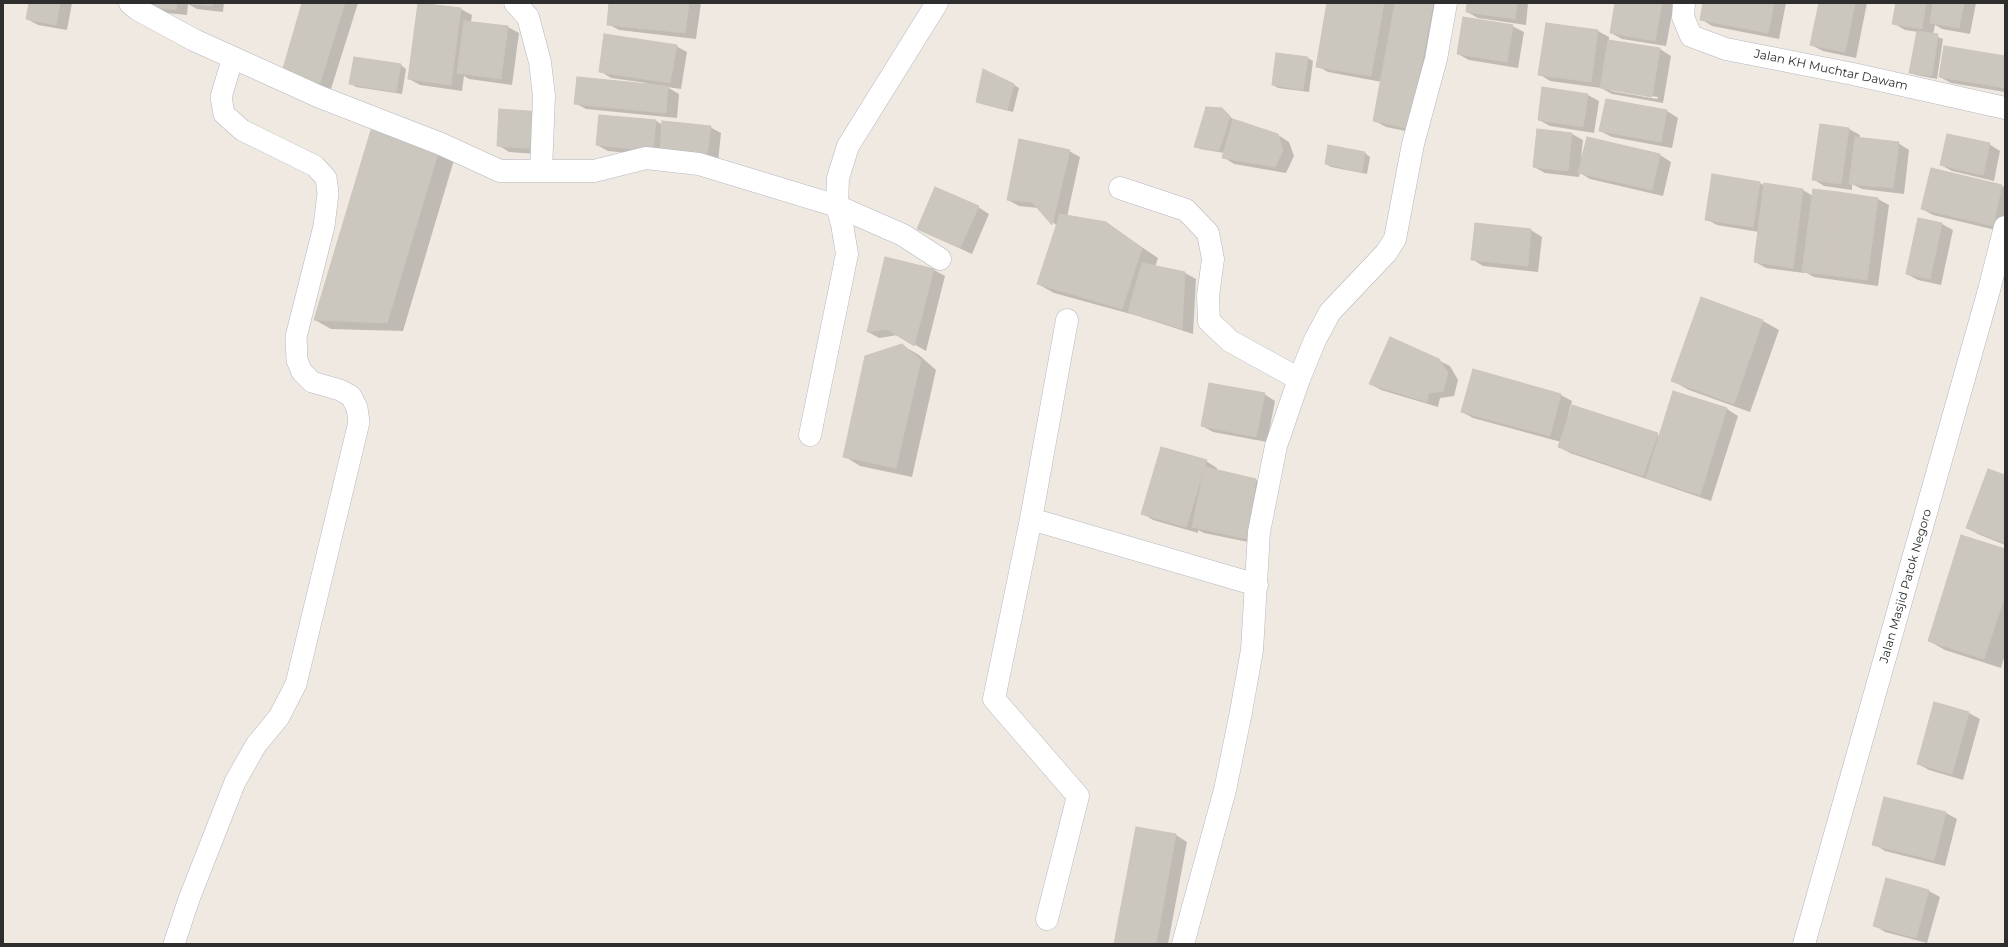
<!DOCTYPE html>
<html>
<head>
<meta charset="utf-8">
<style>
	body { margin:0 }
	#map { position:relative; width:2008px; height:947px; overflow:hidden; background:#efe9e1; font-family:Montserrat,sans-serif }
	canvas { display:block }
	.frame { position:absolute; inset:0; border:4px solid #2e2e2e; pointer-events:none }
</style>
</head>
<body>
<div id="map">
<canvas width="2008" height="947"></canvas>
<div class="frame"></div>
</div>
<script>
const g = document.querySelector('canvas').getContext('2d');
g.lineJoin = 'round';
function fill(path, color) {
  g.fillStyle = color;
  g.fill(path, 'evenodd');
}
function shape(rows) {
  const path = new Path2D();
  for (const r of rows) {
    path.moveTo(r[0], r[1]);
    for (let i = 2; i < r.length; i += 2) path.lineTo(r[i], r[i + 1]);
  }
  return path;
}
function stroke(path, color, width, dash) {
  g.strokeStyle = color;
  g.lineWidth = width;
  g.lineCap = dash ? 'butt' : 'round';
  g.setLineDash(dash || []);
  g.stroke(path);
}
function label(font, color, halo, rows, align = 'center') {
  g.font = font + ' Montserrat,sans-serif';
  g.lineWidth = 3;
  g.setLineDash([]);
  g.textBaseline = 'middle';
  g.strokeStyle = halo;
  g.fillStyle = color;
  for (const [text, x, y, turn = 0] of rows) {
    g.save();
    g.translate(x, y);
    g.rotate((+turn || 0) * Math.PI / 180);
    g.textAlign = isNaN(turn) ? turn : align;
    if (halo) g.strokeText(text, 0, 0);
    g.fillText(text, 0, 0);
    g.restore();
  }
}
fill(shape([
	[30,3,72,3,67,30,38,25,27,19],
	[146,3,224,3,223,12,197,9,188,4,187,15,157,12],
	[303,3,358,3,331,89,294,78],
	[610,3,701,3,696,39,619,30,608,24],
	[1328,3,1439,3,1421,134,1386,127,1375,121,1382,82,1328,72,1317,66],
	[1468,3,1528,3,1526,25,1478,18,1467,12],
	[1616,3,1674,3,1666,46,1622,39,1611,33],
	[1704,3,1786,3,1779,39,1712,26,1701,19],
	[1820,3,1867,3,1856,58,1823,51,1811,45],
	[1897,3,1976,3,1970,34,1942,29,1935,25,1933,35,1943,39,1937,79,1916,75,1910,72,1918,32,1905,30,1893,23],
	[461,9,472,15,471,22,508,27,519,33,512,85,469,79,464,76,462,91,420,85,409,79],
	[1546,24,1598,31,1609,37,1609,41,1660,49,1671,56,1663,103,1612,94,1601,88,1550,81,1539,74],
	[1611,89,1658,97,1657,99,1611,91],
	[1512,26,1524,32,1518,68,1469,60,1458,54],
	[676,46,687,52,681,89,667,87,679,94,677,118,586,109,575,103,647,85,647,83,611,78,600,71],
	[2005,57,2005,92,1951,83,1940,77],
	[1308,58,1313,61,1309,92,1278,88,1273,85],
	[401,65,406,69,402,94,356,87,351,84],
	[1013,84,1019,88,1013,112,982,104,977,101],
	[1588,95,1599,101,1594,133,1550,126,1539,120],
	[1606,100,1667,111,1678,118,1672,148,1612,137,1600,131],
	[1221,109,1235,121,1278,135,1289,142,1294,156,1286,173,1234,164,1223,157,1224,153,1200,149,1195,146],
	[500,110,550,155,509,152,498,145],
	[656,121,663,125,710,127,721,133,718,162,608,151,597,145],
	[1849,129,1860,135,1859,139,1898,143,1909,150,1904,194,1862,189,1852,184,1852,190,1824,186,1813,179],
	[1538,130,1572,134,1583,140,1581,158,1587,139,1660,155,1671,162,1663,196,1590,179,1580,173,1579,177,1545,173,1534,167],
	[1989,144,2000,151,1994,181,1952,171,1941,165],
	[1329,146,1365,153,1370,157,1367,174,1331,167,1326,164],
	[438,151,454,160,403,331,331,329,315,320],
	[1069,151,1080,157,1067,217,1106,223,1158,258,1155,267,1185,273,1196,279,1193,334,1138,316,1054,293,1038,284,1057,226,1038,208,1019,206,1008,200],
	[1932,169,2005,187,2004,232,1933,215,1922,209],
	[1760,183,1765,186,1803,190,1813,196,1878,199,1889,205,1878,286,1814,277,1805,272,1804,273,1766,268,1755,262,1759,232,1717,225,1706,219],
	[978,207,989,214,972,254,918,229],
	[1919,219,1942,224,1953,230,1941,285,1918,280,1907,274],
	[1476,224,1531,230,1542,237,1538,272,1483,266,1472,259],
	[886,258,934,270,945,276,926,351,898,335,879,338,868,332],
	[1701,299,1763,321,1779,330,1750,412,1689,390,1673,381],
	[902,345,919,355,936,370,912,477,860,466,844,456],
	[1438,360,1450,366,1458,380,1454,396,1440,398,1438,407,1381,390,1370,384],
	[1473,370,1561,395,1572,401,1568,415,1660,436,1674,392,1727,409,1738,416,1711,501,1570,453,1559,447,1561,442,1473,418,1462,412],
	[1264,394,1275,401,1267,442,1213,432,1202,426],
	[1206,461,1217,468,1217,470,1256,480,1267,486,1258,544,1204,533,1198,530,1198,533,1153,520,1142,513],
	[2005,476,2005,545,1978,534,1967,528],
	[2005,550,2005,654,2001,668,1945,650,1929,641],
	[1969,713,1980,719,1963,780,1929,770,1918,764],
	[1885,798,1946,813,1957,819,1945,866,1885,851,1874,844],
	[1137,828,1176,835,1187,842,1168,944,1115,944],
	[1887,879,1929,891,1940,897,1927,943,1885,932,1874,925]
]), '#0003');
const building = shape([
	[29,3,60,3,56,25,26,19,29,3],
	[145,3,177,3,176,10,145,6,145,3],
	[186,3,213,3,212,6,186,3],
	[302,3,345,3,320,83,282,72,302,3],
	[418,3,461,8,451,85,408,79,418,3],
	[609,3,689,3,685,33,607,25,609,3],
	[1327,3,1384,3,1371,76,1316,67,1327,3],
	[1395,3,1433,3,1410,129,1373,121,1395,3],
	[1467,3,1517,3,1515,19,1466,12,1467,3],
	[1615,3,1662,3,1655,41,1610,33,1615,3],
	[1703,3,1774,3,1768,33,1700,20,1703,3],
	[1819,3,1855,3,1845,52,1810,45,1819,3],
	[1896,3,1926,3,1922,29,1892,24,1896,3],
	[1933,3,1964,3,1959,28,1930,23,1933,3],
	[1463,17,1513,25,1507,62,1457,54,1463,17],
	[464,21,508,26,501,79,457,73,464,21],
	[1546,23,1598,30,1591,82,1538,75,1546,23],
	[1917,31,1938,34,1932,76,1909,73,1917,31],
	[604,34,677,45,670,83,599,72,604,34],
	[1608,40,1660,48,1652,97,1600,88,1608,40],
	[1944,46,2005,56,2005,88,1939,77,1944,46],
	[1276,53,1308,57,1303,90,1272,85,1276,53],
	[354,57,401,64,396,92,349,84,354,57],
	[983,69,1014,84,1007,110,976,102,983,69],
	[577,77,668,86,666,113,574,104,577,77],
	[1542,87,1588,94,1583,127,1538,120,1542,87],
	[1606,99,1667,110,1661,142,1599,131,1606,99],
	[1206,107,1222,108,1230,116,1219,151,1194,147,1206,107],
	[499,109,542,112,539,149,497,146,499,109],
	[599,115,656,120,653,151,596,145,599,115],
	[1233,119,1278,134,1283,150,1275,167,1222,158,1233,119],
	[662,121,711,126,707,156,660,151,662,121],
	[1820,124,1849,128,1841,184,1812,180,1820,124],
	[1537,129,1572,133,1568,171,1533,167,1537,129],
	[371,130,439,150,387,323,314,320,371,130],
	[1947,134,1990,143,1983,175,1940,165,1947,134],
	[1587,137,1660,154,1652,190,1578,173,1587,137],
	[1855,137,1899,142,1893,188,1849,184,1855,137],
	[1019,139,1070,150,1052,225,1032,202,1007,200,1019,139],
	[1328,145,1365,152,1362,172,1325,164,1328,145],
	[1931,168,2002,185,1993,226,1921,209,1931,168],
	[1712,174,1760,182,1753,227,1705,220,1712,174],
	[1764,183,1803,189,1793,268,1754,262,1764,183],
	[935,187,979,206,960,248,917,229,935,187],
	[1813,189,1838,192,1827,275,1802,272,1813,189],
	[1838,192,1878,198,1867,280,1827,275,1838,192],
	[1060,214,1106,222,1142,248,1122,309,1037,284,1060,214],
	[1918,218,1942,223,1930,279,1906,274,1918,218],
	[1475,223,1531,229,1528,266,1471,260,1475,223],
	[885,257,934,269,914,346,887,329,867,332,885,257],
	[1142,263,1185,272,1182,329,1128,312,1142,263],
	[1701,297,1763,320,1734,404,1671,381,1701,297],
	[1390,337,1439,359,1448,373,1443,391,1429,393,1427,402,1369,384,1390,337],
	[902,344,921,360,896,468,843,457,865,356,902,344],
	[1473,369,1561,394,1550,436,1461,412,1473,369],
	[1209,383,1265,393,1256,437,1201,426,1209,383],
	[1673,391,1727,408,1700,495,1646,478,1673,391],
	[1572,405,1658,433,1643,476,1558,447,1572,405],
	[1161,447,1207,460,1186,527,1141,514,1161,447],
	[1205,467,1256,479,1247,539,1192,527,1205,467],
	[1988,469,2005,475,2005,543,1966,528,1988,469],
	[1961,535,2005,549,2005,595,1984,659,1928,641,1961,535],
	[1934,702,1969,712,1952,774,1917,764,1934,702],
	[1884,797,1946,812,1934,860,1872,845,1884,797],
	[1136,827,1176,834,1156,944,1114,944,1136,827],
	[1886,878,1929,890,1916,938,1873,926,1886,878]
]);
fill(building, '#cbc7bf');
stroke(building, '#cbc5ba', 1);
const service = shape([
	[174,944,189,899,235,782,256,745,279,717,296,684,359,422,357,408,351,396,340,390,312,382,302,372,297,360,296,337,324,226,328,193,326,178,315,166,242,130,224,114,221,97,233,57]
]);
const minor = shape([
	[130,3,137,9,194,40,320,97,441,144,500,171,594,171,646,158,699,164,837,206,903,235,940,259],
	[515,3,528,17,540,62,544,96,541,171],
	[1684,3,1683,17,1691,36,1726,49,1853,74,2005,108],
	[1120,188,1186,210,1208,233,1213,259,1208,296,1209,321,1230,341,1299,379],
	[1067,320,1031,519,1257,585],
	[810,435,847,254,842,224,837,206,838,178,848,146,937,3],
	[1031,519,994,699,1078,796,1047,919],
	[1183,944,1225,790,1241,712,1252,650,1259,532,1276,446,1299,379,1315,340,1330,312,1386,253,1395,239,1413,144,1436,59,1446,3],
	[1804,944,1989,290,2005,227]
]);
stroke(service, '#b4b7c1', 22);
stroke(minor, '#b4b7c1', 23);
stroke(service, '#fff', 21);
stroke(minor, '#fff', 22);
label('12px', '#2e2e2e', '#fff', [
	["Jalan KH Muchtar Dawam",1831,70,12],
	["Jalan Masjid Patok Negoro",1906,586,-74]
]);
</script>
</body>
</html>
